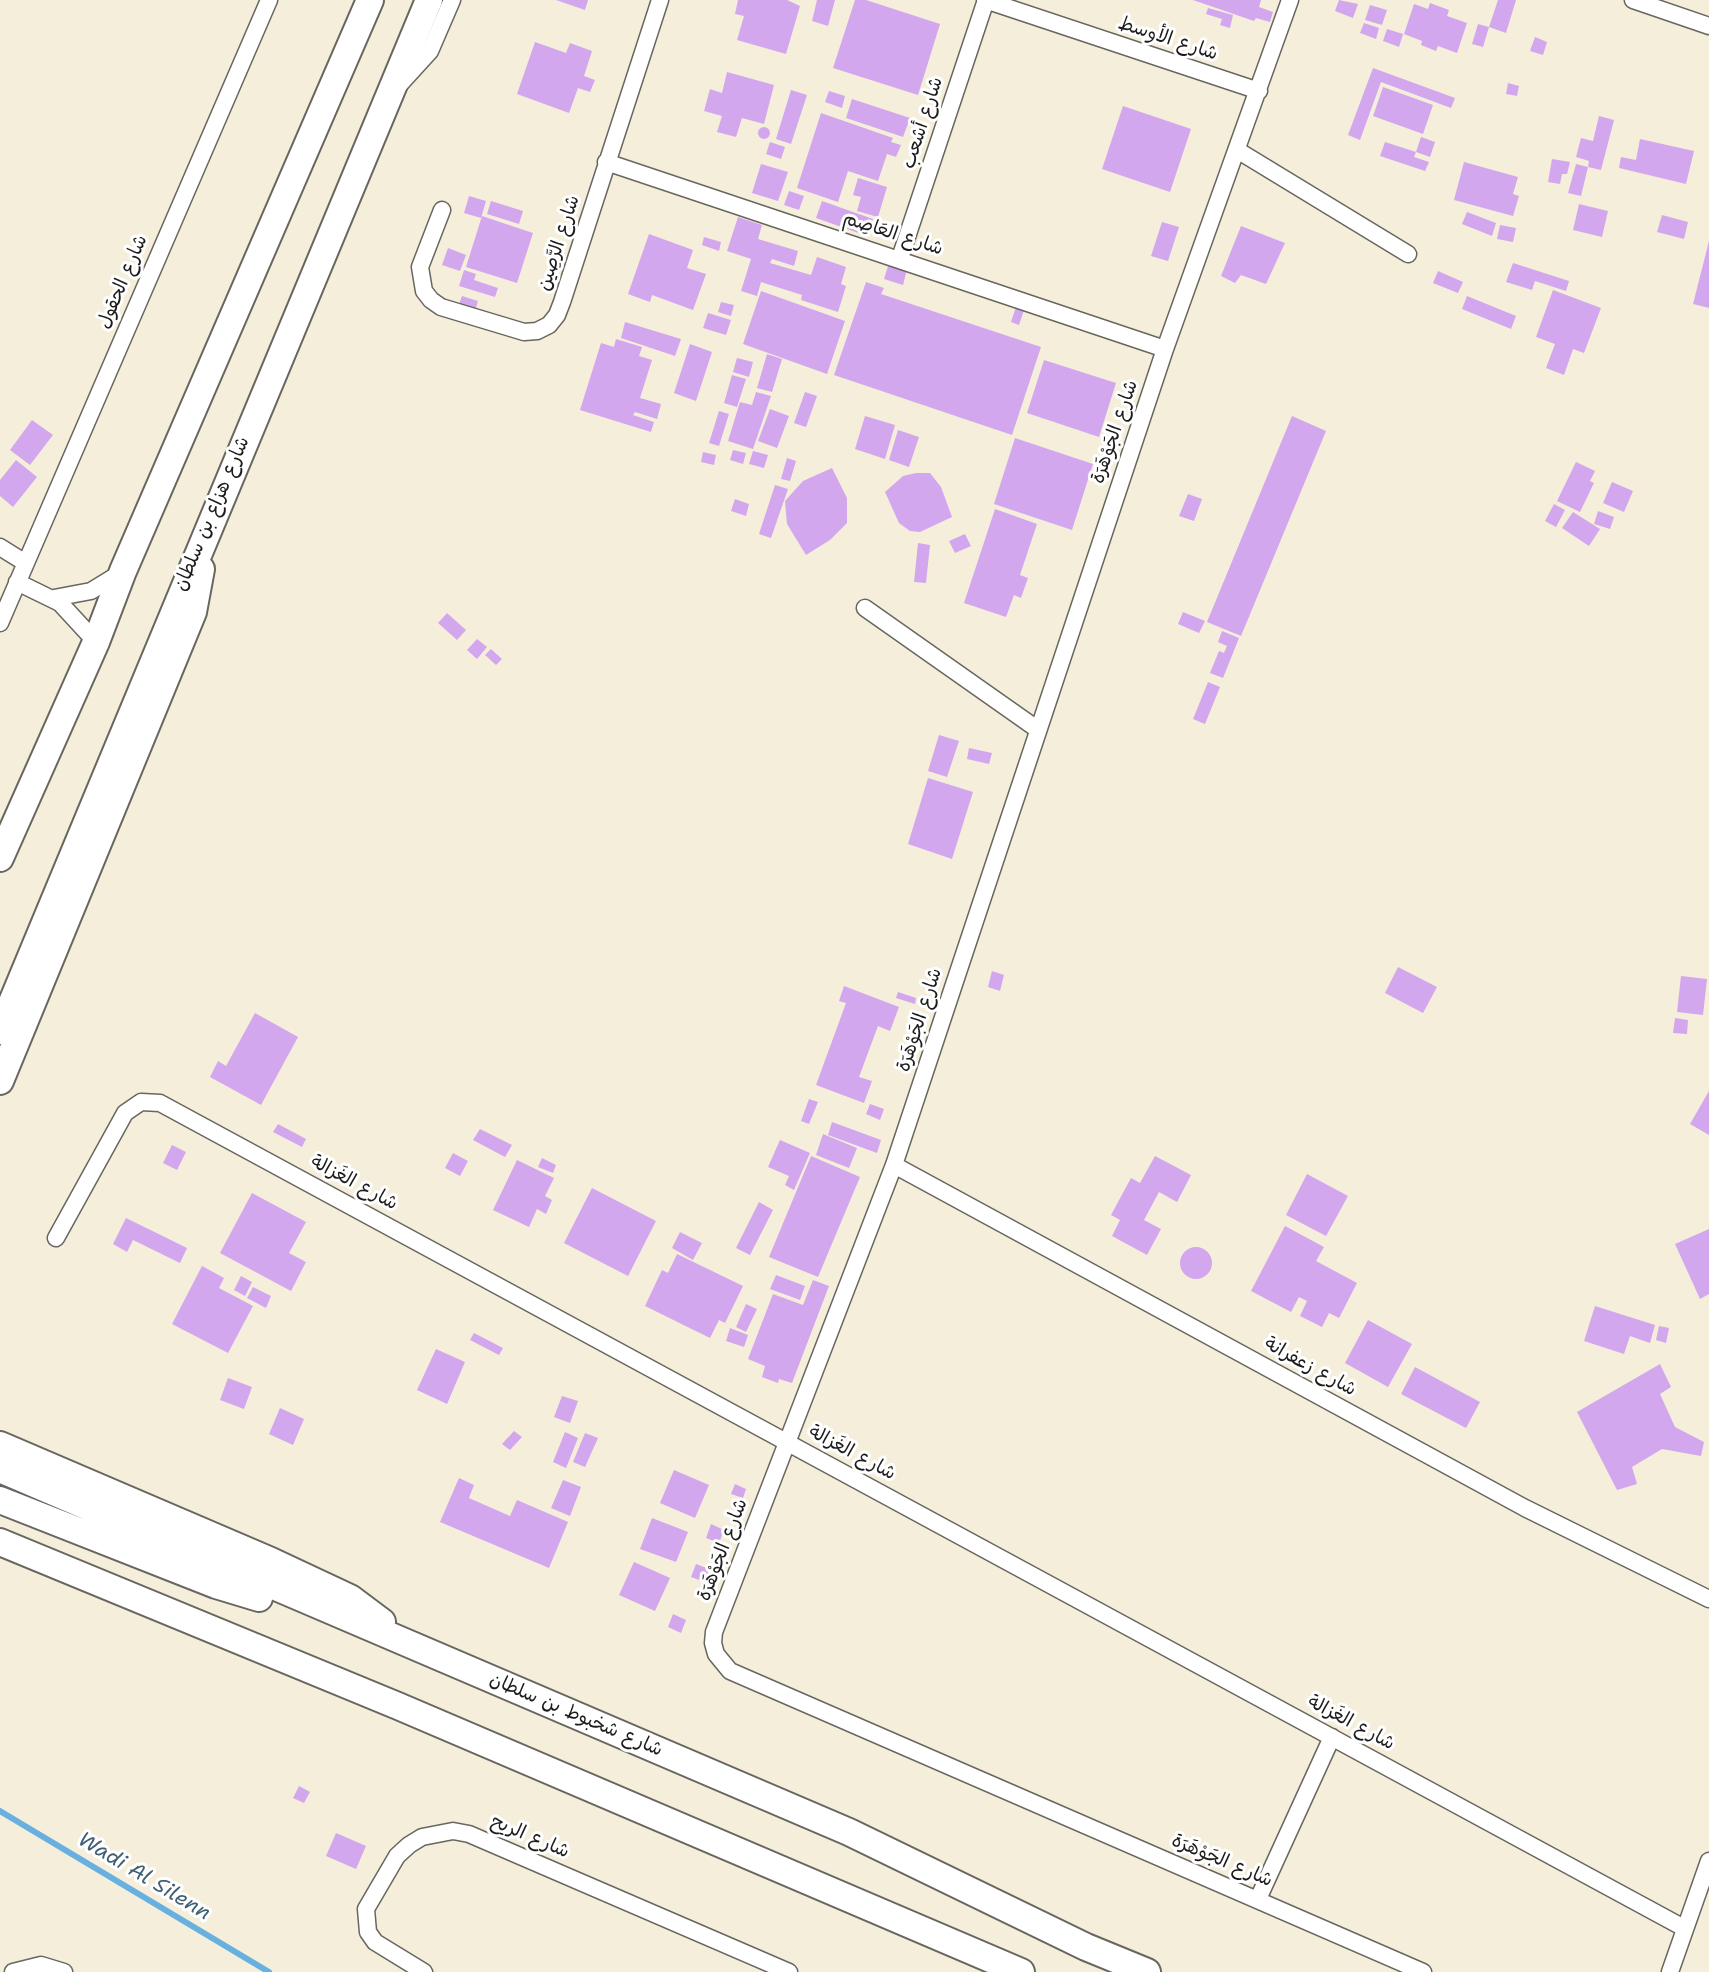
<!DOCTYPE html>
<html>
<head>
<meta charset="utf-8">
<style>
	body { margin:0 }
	canvas { display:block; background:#f4eedb }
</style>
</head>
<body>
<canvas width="1709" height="1972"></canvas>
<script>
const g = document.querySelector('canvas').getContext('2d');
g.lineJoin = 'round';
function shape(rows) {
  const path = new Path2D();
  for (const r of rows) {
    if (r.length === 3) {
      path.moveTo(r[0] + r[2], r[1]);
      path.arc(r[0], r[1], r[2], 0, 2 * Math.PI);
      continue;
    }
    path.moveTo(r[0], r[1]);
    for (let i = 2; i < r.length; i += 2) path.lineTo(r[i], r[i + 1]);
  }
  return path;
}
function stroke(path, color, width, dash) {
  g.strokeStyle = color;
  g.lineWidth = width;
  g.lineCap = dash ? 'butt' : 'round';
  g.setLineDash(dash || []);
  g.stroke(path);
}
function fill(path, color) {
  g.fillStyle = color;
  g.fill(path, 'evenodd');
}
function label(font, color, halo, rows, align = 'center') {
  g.font = font + ' "Shantell Sans","Playpen Sans Arabic",sans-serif';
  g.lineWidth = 6;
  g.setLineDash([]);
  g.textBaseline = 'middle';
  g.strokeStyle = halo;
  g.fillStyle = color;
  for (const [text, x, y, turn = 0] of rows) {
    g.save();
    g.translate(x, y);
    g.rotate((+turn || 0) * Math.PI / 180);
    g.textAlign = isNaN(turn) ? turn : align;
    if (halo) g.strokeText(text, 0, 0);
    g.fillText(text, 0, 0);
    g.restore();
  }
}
stroke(shape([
	[0,1811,269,1972]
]), '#67b0df', 6);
fill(shape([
	[556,0,588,0,585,10],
	[738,0,787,0,800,6,786,54,737,40,744,16,735,14],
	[817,0,835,0,828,26,812,21],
	[855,0,866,0,940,24,918,95,833,68],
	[1193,0,1261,0,1259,7,1273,12,1270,22,1256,18,1254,21],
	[1339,0,1358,4,1353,18,1335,11],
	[1498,0,1516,0,1506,33,1489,27],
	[1430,3,1449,10,1447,16,1467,23,1457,53,1438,46,1436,51,1421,45,1422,41,1404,34,1414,4,1428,9],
	[1370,5,1387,10,1382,25,1365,20],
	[1208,8,1233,15,1230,28,1220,25,1222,19,1206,14],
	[1364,23,1379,28,1376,39,1360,33],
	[1478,24,1489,27,1483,47,1472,44],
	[1387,29,1403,34,1399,47,1383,41],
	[1535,37,1547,42,1543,55,1530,51],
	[535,42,566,53,570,43,592,51,584,76,595,80,590,92,578,88,569,113,517,94],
	[1373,68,1455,98,1451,108,1381,82,1360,140,1348,135],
	[727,72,774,85,764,124,742,118,736,137,717,132,722,116,704,111,710,89,722,93],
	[1508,83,1519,86,1517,96,1506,94],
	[1383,87,1433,105,1423,134,1373,116],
	[791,90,807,95,791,144,776,139],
	[829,91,845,96,842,108,825,102],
	[852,99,910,118,903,137,846,118],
	[1123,106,1191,129,1170,192,1102,169],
	[821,113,893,138,891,142,901,145,896,157,887,154,878,181,848,171,838,202,797,188],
	[1599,116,1614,120,1601,170,1588,167,1589,161,1576,157,1581,138,1593,141],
	[764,133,6],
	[1421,137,1435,142,1430,157,1416,152,1414,157,1429,162,1425,171,1380,156,1385,142,1416,152],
	[1640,139,1694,151,1686,184,1619,168,1621,157,1636,160],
	[770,142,785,147,781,159,766,154],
	[1552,159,1570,162,1567,174,1562,174,1560,184,1548,182],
	[1464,162,1518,177,1513,194,1519,196,1513,216,1454,200],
	[761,164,788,172,778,201,752,193],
	[1576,164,1588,167,1581,196,1568,193],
	[858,178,887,187,878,217,857,211,861,197,853,195],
	[789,191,804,196,799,210,784,205],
	[469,196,486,201,481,218,464,213],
	[491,201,523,211,519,224,487,214],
	[822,201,873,219,867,236,816,218],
	[1579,204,1608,211,1602,237,1573,230],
	[1467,212,1496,223,1492,236,1462,224],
	[1662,215,1688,222,1684,239,1657,232],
	[482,216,533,233,517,283,466,267],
	[738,217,762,225,758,239,798,251,794,266,772,259,770,263,811,275,817,257,846,267,841,284,846,286,838,312,801,300,802,295,761,282,757,296,741,291,751,259,727,251],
	[1162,222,1179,227,1168,261,1151,256],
	[1500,225,1516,228,1513,242,1497,239],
	[1241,226,1285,243,1266,284,1241,275,1235,283,1221,276],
	[649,234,693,250,687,268,706,274,693,310,652,295,650,302,628,294],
	[704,237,721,242,719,251,702,245],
	[1709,241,1709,308,1693,304],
	[448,248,466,255,460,271,442,265],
	[889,263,907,269,903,285,884,279],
	[1513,263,1569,281,1566,291,1535,281,1532,290,1506,282],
	[464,270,476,274,474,280,498,288,495,297,459,286],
	[1438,271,1463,282,1458,293,1433,283],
	[866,282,884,288,881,294,1041,347,1012,435,834,375],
	[1553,290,1601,308,1584,353,1573,349,1564,375,1546,368,1555,344,1536,337],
	[761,291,845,321,827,374,743,344],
	[462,296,478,301,474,315,457,310],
	[1467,296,1516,316,1511,329,1462,309],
	[721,302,734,305,731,316,718,312],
	[1016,307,1024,310,1019,325,1011,322],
	[708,313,731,320,726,335,703,328],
	[625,322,681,339,675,356,621,338],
	[616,339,642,347,639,356,652,360,640,398,661,404,657,419,635,412,633,415,654,422,651,432,580,410,601,343,614,347],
	[690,344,712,352,696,401,674,393],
	[767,354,782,359,772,392,757,388],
	[737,358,753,362,749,377,733,372],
	[1044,360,1116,383,1099,437,1027,413],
	[732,375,746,379,737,407,724,403],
	[756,392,771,396,753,449,728,441,740,402,752,405],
	[805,392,817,396,806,427,794,423],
	[770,409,789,416,777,448,758,441],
	[719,411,729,414,719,446,709,443],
	[865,416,895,425,885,459,855,449],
	[1292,416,1326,431,1241,636,1207,622],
	[32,420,53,435,30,465,10,450],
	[898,430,919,437,909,467,889,460],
	[1015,438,1093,464,1072,530,994,504],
	[733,450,746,453,743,464,730,460],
	[753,451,768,455,764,468,749,464],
	[703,452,716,455,714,465,701,462],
	[787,458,796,461,790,481,781,479],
	[16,460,37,477,13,507,0,496,0,480],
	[1576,462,1595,471,1590,481,1594,483,1580,512,1557,501],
	[832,468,847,498,847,523,830,540,806,555,787,524,785,501,803,481],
	[916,473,930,473,941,487,952,517,920,532,910,531,899,523,885,492,903,476],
	[1612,482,1633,491,1624,512,1603,503],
	[775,485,788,489,771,538,759,534],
	[1188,494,1202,499,1194,521,1179,516],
	[735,499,749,504,746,516,731,511],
	[1554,504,1565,510,1556,527,1545,521],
	[995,509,1037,524,1020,575,1028,578,1021,598,1014,595,1006,617,964,603],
	[1598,511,1614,517,1610,529,1594,524],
	[1573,512,1600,529,1589,546,1562,528],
	[965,534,971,546,955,553,949,541],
	[918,543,930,545,926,583,914,582],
	[1183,612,1205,621,1199,633,1178,624],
	[447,613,466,630,457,640,438,623],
	[1222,631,1239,638,1223,678,1210,673,1219,651,1224,653,1227,646,1218,642],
	[477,639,487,647,477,659,467,650],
	[491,649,502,659,496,665,485,655],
	[1208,682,1220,687,1205,724,1193,719],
	[939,735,959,741,947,777,928,771],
	[969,748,992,753,989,764,967,759],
	[928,778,973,792,952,859,908,844],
	[1398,967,1437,987,1423,1013,1385,993],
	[992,971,1004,975,1000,991,988,987],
	[1681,976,1707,979,1703,1015,1677,1012],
	[844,986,899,1007,890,1031,878,1026,859,1077,872,1081,864,1103,816,1085,846,1003,839,1001],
	[898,992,916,998,915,1004,896,998],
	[255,1013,298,1037,261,1105,210,1077,218,1061,226,1066],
	[1675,1018,1688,1020,1687,1034,1673,1033],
	[1709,1091,1709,1135,1690,1124],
	[809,1099,818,1102,809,1124,801,1121],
	[870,1104,884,1109,880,1120,866,1114],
	[832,1122,881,1140,877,1153,828,1135],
	[278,1124,306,1139,302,1147,273,1132],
	[480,1129,512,1145,505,1157,473,1140],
	[823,1134,857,1148,849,1168,816,1155],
	[780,1140,810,1153,794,1190,785,1185,789,1176,768,1167],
	[172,1145,186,1152,177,1170,163,1163],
	[453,1153,468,1161,460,1176,445,1168],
	[811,1156,860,1177,818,1277,769,1257],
	[1155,1156,1191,1175,1177,1202,1159,1192,1144,1220,1161,1229,1147,1255,1112,1236,1120,1220,1111,1215,1131,1178,1140,1183],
	[542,1158,556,1165,553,1173,538,1167],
	[517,1160,554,1178,545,1196,552,1200,546,1214,537,1209,529,1227,493,1210],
	[1307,1174,1348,1196,1326,1236,1286,1215],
	[592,1188,656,1221,628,1276,564,1243],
	[252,1193,306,1222,289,1253,306,1262,291,1291,220,1253],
	[759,1202,773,1210,750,1255,736,1248],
	[126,1218,187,1248,180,1263,133,1240,127,1252,113,1244],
	[1285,1226,1324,1247,1316,1261,1357,1283,1339,1318,1329,1313,1322,1327,1300,1316,1307,1301,1299,1297,1291,1312,1251,1291],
	[1709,1229,1709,1294,1700,1299,1675,1244],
	[680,1232,702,1243,693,1260,672,1248],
	[1196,1263,16],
	[677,1254,743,1286,725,1323,719,1320,710,1338,645,1306,662,1270,668,1273],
	[202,1266,224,1278,219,1288,253,1306,228,1353,172,1324],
	[776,1275,805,1286,800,1300,770,1289],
	[241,1276,252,1282,245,1296,234,1290],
	[813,1280,829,1286,792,1383,779,1379,778,1383,762,1377,765,1366,748,1359,773,1294,803,1305],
	[253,1287,271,1296,266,1308,247,1298],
	[746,1304,757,1309,746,1332,736,1327],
	[1595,1306,1655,1325,1650,1343,1630,1336,1624,1354,1584,1341],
	[1368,1320,1412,1344,1388,1387,1345,1363],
	[1659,1326,1669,1328,1666,1343,1656,1340],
	[730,1328,748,1335,744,1347,726,1341],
	[474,1333,503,1348,499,1355,470,1340],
	[436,1349,465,1362,447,1404,417,1390],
	[1660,1364,1671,1387,1660,1394,1675,1427,1704,1442,1701,1456,1662,1449,1632,1467,1637,1484,1617,1490,1577,1412],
	[1415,1367,1480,1402,1466,1428,1401,1394],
	[228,1378,252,1387,244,1409,220,1400],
	[562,1396,578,1401,570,1423,554,1417],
	[280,1408,304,1419,293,1445,269,1434],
	[514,1431,522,1437,510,1450,502,1444],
	[565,1432,578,1438,566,1468,553,1462],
	[585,1433,598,1438,585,1467,573,1462],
	[674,1470,709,1485,695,1518,660,1503],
	[459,1478,474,1485,469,1498,510,1516,517,1500,568,1522,549,1568,440,1522],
	[563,1480,581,1487,570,1516,551,1508],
	[735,1484,746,1489,743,1498,731,1494],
	[652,1518,688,1532,676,1562,640,1549],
	[711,1524,724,1530,719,1543,706,1538],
	[634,1562,670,1578,655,1611,619,1595],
	[696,1564,709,1569,705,1582,691,1577],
	[673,1614,686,1620,681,1633,668,1627],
	[299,1786,310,1792,304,1803,293,1798],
	[336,1833,366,1846,356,1869,326,1856]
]), '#d3a7ee');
const minor = shape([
	[985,0,1259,91],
	[1290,0,1165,349,894,1165,714,1632,713,1643,716,1654,730,1671,1423,1972],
	[1633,0,1709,26],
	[399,85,430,51,452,0],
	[1237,150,1408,254],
	[606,162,1165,349],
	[442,210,420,267,424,291,431,300,441,307,524,332,537,331,549,325,557,315,562,302,660,0],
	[900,258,986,0],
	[0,547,24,562],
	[17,582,60,603,96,642],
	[54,598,91,591,122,572],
	[865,608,1037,729],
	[0,623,269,0],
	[894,1165,1525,1508,1709,1599],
	[56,1238,125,1113,141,1102,160,1103,1684,1928],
	[1258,1899,1332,1737],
	[13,1972,41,1965,64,1972],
	[424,1972,375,1942,368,1932,366,1909,397,1856,409,1845,422,1837,453,1831,469,1834,789,1972],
	[1670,1972,1709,1861]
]);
const primary = shape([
	[0,858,96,642,123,571,370,0],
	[0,1031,429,0],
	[0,1081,193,612,201,569],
	[0,1445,271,1561,350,1598,382,1622],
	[0,1469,849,1832,1086,1947,1147,1972],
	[0,1500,216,1585,259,1598],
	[0,1542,398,1706,1021,1972]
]);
stroke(minor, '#68665f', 19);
stroke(primary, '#68665f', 30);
stroke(minor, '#fff', 16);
stroke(primary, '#fff', 26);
label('19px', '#1c1c1c', '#fff', [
	["شارع الأوسط",1168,39,18],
	["شارع أشعب",923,123,-72],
	["شارع العَاصِم",893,234,18],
	["شارع الرَّصِين",559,243,-72],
	["شارع الحقول",123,282,-67],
	["شارع الجَوْهَرَة",1115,432,-71],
	["شارع هزاع بن سلطان",212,514,-67],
	["شارع الجَوْهَرَة",920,1020,-72],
	["شارع الغَزالة",354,1183,28],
	["شارع زعفرانة",1310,1367,29],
	["شارع الغَزالة",852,1453,28],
	["شارع الجَوْهَرَة",723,1550,-69],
	["شارع شخبوط بن سلطان",576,1715,23],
	["شارع الغَزالة",1351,1723,28],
	["شارع الريح",530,1837,23],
	["شارع الجَوْهَرَة",1222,1861,23]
]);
label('italic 21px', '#3e5f74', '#fff', [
	["Wadi Al Silenn",144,1877,31]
]);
</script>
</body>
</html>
